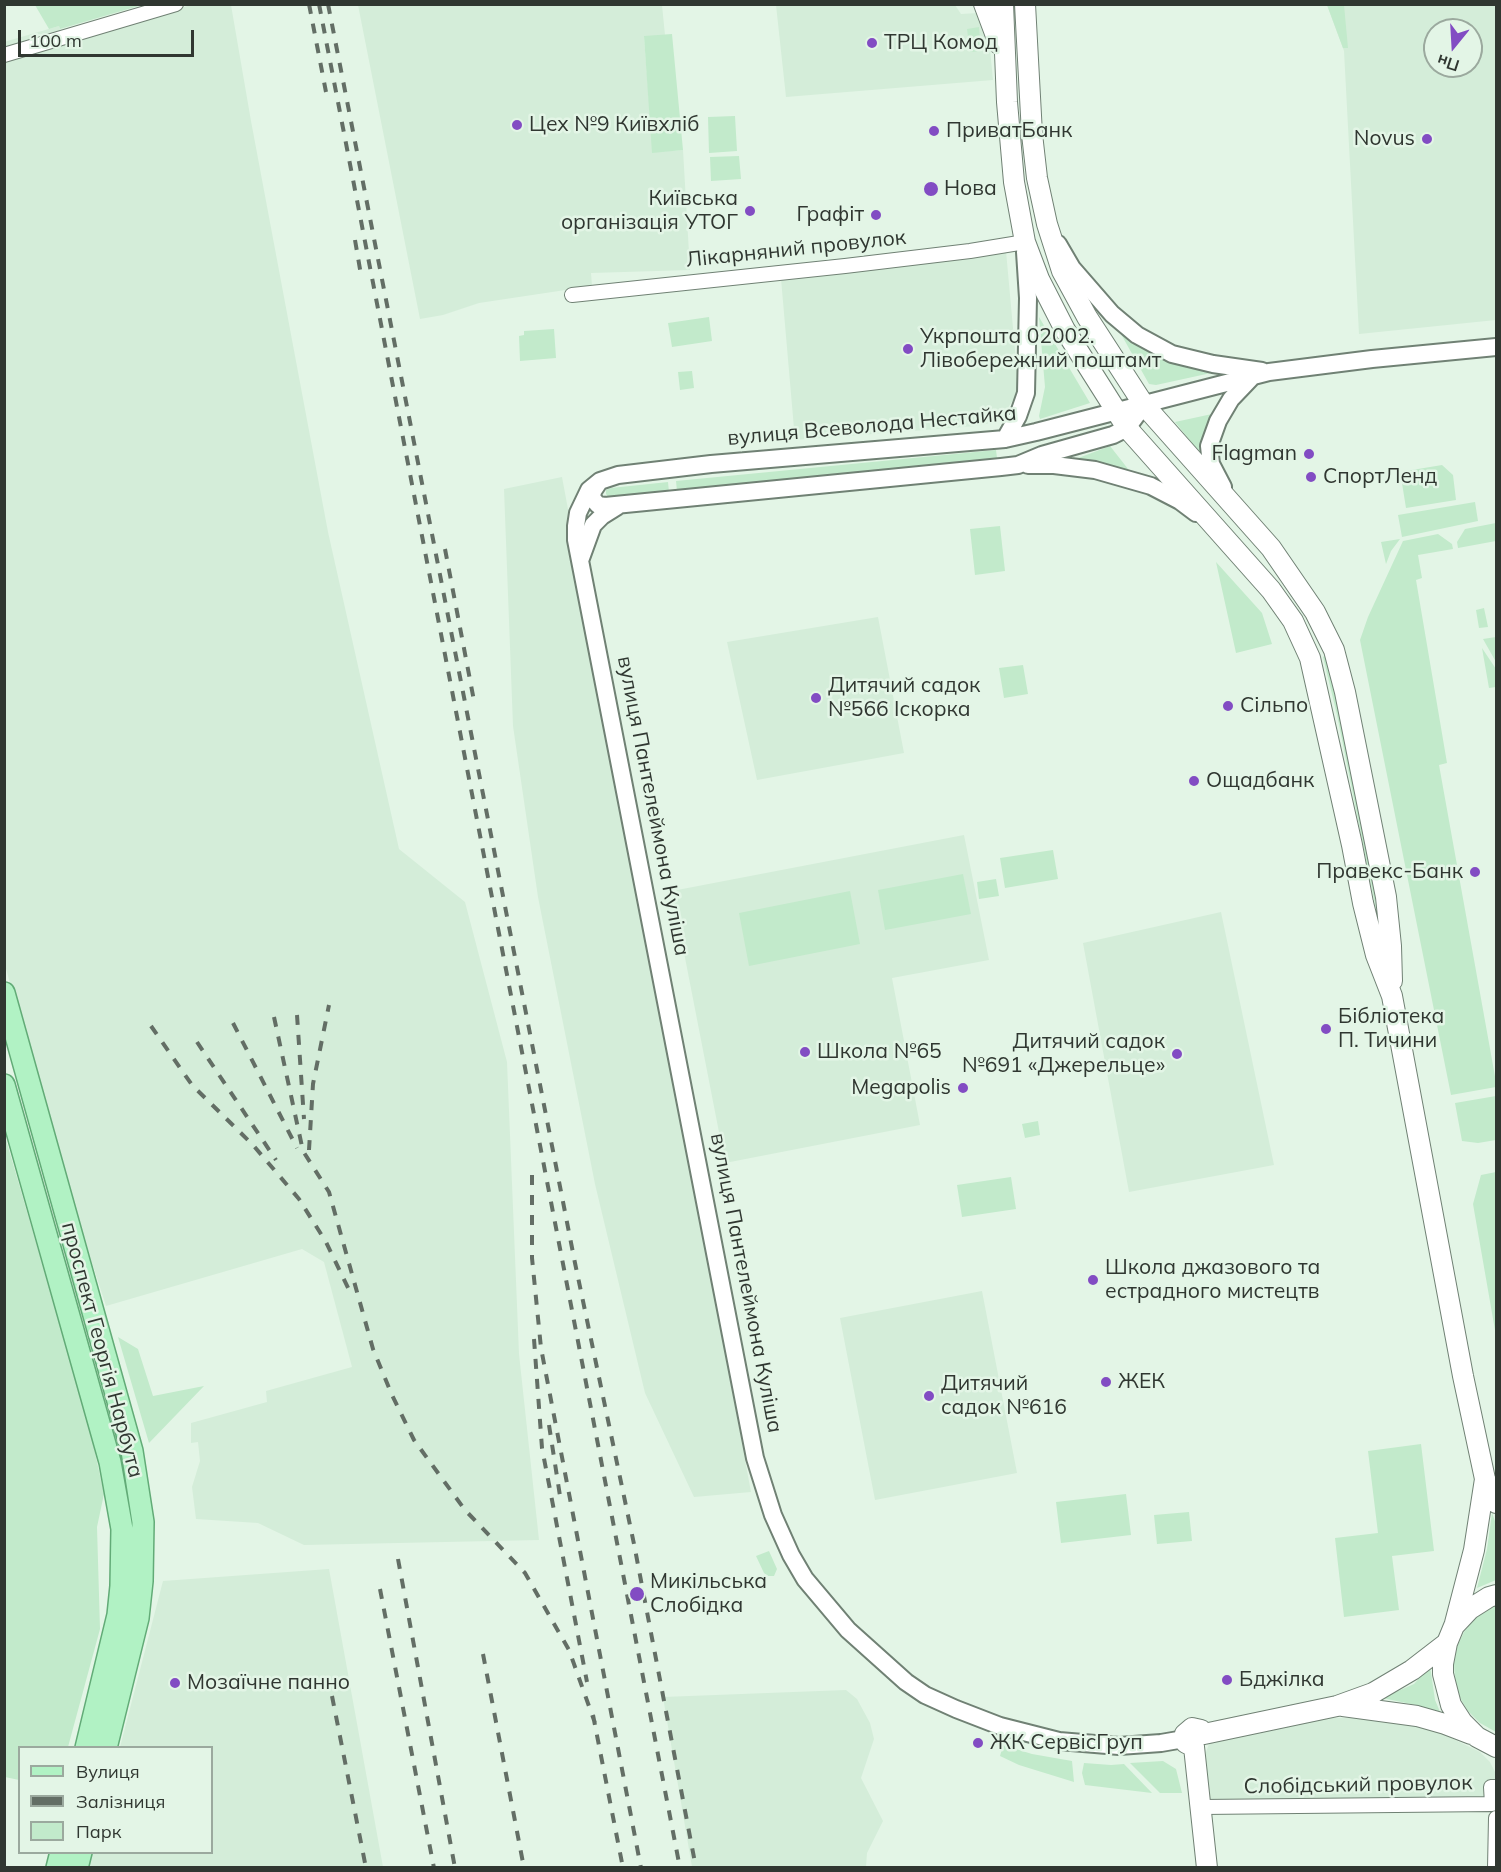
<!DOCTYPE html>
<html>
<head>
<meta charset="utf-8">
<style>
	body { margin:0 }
	#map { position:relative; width:1501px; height:1872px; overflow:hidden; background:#e3f5e6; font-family:Mulish,sans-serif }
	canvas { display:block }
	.frame { position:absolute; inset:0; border:6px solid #303731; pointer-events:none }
	.legend { position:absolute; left:18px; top:1746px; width:195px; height:108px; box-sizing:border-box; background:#e3f5e6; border:2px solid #9ba99e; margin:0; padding:8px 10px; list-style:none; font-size:18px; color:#303731 }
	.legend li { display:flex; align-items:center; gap:12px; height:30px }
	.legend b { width:30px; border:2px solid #9ba99e }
	.north { position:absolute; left:1423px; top:18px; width:60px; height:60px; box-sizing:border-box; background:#e3f5e6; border:2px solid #9ba99e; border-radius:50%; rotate:198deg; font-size:16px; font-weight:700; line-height:24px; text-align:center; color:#303731 }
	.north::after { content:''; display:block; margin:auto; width:21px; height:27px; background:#824cc3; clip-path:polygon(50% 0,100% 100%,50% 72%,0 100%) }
	.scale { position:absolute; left:18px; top:30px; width:176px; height:27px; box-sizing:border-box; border:3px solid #303731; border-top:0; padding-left:8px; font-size:18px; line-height:21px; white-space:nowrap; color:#303731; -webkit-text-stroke:4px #e3f5e6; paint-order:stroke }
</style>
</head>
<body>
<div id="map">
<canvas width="1501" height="1872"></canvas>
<div class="frame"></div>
<ul class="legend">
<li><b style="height:8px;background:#b1f2c4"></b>Вулиця</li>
<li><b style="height:8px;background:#636e65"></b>Залізниця</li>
<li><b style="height:16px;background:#c2eacb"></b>Парк</li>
</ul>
<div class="north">Пн</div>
<div class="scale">100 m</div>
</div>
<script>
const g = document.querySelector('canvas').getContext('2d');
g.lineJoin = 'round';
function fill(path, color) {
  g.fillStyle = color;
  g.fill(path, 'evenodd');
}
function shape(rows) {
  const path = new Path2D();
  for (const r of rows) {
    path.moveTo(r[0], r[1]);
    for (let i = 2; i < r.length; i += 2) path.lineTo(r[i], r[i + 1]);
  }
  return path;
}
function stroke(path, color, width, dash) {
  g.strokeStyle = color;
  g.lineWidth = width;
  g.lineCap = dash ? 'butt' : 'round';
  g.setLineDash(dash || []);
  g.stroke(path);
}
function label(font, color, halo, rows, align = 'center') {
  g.font = font + ' Mulish,sans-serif';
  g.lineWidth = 5;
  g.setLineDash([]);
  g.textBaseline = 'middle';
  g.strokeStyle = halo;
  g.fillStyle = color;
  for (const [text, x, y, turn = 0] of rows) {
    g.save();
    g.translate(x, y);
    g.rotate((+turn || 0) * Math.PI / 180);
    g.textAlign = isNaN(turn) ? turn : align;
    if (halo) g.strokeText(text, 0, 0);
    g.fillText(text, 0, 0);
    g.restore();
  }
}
fill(shape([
	[191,5,231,5,251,121,328,532,399,849,465,902,507,1062,519,1354,539,1540,304,1545,258,1523,196,1519,192,1487,200,1461,198,1442,191,1443,191,1423,267,1402,266,1391,352,1367,324,1262,302,1249,106,1306,61,1167,5,965,4,42,59,26,64,42],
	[358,5,662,5,665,35,644,37,653,152,683,150,690,270,591,273,592,286,479,303,443,315,420,319],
	[776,5,955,5,961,14,978,13,989,39,993,80,786,97],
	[1327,5,1496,5,1496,320,1359,334,1344,51],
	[1435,30,1471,30,1471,66,1435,66],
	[1005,240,1018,383,1015,397,1002,417,991,423,976,426,795,440,780,267],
	[562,477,751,1492,694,1497,645,1393,595,1184,538,897,513,726,504,489],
	[878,617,904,753,757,780,727,642],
	[964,835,989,960,892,978,920,1125,725,1163,672,891],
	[1221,912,1274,1165,1129,1192,1083,943],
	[982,1291,1017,1473,875,1500,840,1318],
	[329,1569,383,1867,89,1867,92,1853,212,1852,212,1748,120,1747,163,1581],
	[846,1690,857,1699,870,1723,874,1739,861,1778,883,1821,867,1853,866,1867,692,1867,663,1697],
	[1321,1718,1380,1718,1408,1722,1445,1735,1480,1752,1490,1762,1496,1774,1496,1796,1208,1802,1203,1760,1209,1744,1217,1737]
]), '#d4edd9');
fill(shape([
	[35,5,142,5,60,29,59,26,49,29],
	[1327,5,1344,5,1348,48,1343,48],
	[979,27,981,51,970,52,967,29],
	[672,34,683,150,652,153,644,36],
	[735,116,737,151,709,153,708,117],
	[739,156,741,179,711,181,710,157],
	[709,317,712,341,672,347,668,323],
	[1039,317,1090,403,1040,419,1039,416,1045,387],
	[1112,318,1169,360,1211,373,1156,385,1149,384],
	[554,329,556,358,520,361,519,336,524,335,524,331],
	[692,371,694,388,680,390,678,372],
	[1212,414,1201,441,1200,453,1175,422],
	[1110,446,1132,474,1073,460],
	[996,450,997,458,971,463,677,491,676,481],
	[1442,465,1453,475,1456,500,1406,508,1401,477,1406,471],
	[668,482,669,492,609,498,606,494,606,490,611,488],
	[1475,502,1478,521,1402,537,1398,515],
	[1496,523,1496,541,1458,548,1457,542,1465,529],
	[1000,526,1005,571,975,575,970,529],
	[1438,534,1452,544,1453,549,1418,555,1422,578,1416,580,1447,763,1439,765,1496,1082,1496,1087,1451,1095,1360,640,1368,617,1403,541],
	[1400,539,1391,551,1386,564,1381,542],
	[1216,562,1262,613,1272,644,1236,653],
	[1484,608,1488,627,1479,628,1476,610],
	[1496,637,1496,662,1483,639],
	[1482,648,1496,669,1496,687,1489,688],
	[1327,654,1367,829,1377,914,1337,715,1323,657],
	[1023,665,1028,694,1004,698,999,668],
	[1053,850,1058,879,1005,888,1000,858],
	[963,874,971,914,885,930,878,890],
	[996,879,999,896,979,899,977,882],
	[850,891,860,944,749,966,739,913],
	[1496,1096,1496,1140,1478,1143,1462,1141,1455,1103],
	[1038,1121,1040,1135,1025,1138,1022,1124],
	[5,1136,89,1425,104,1494,97,1527,100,1629,68,1747,20,1748,19,1780,5,1777],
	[1496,1172,1496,1336,1473,1204,1481,1175],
	[1011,1177,1016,1209,962,1217,957,1185],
	[118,1337,138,1349,153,1396,204,1386,149,1443],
	[1421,1444,1434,1551,1392,1556,1399,1610,1344,1617,1335,1538,1378,1533,1368,1451],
	[1126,1494,1131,1535,1061,1543,1056,1502],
	[1189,1512,1192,1541,1157,1544,1154,1515],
	[1492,1513,1496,1524,1496,1580,1477,1588,1487,1549],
	[769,1551,777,1569,774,1576,768,1576,764,1573,756,1556],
	[1496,1605,1496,1732,1480,1723,1468,1711,1459,1696,1455,1680,1454,1664,1457,1647,1464,1632,1474,1619],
	[1430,1666,1435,1700,1441,1714,1416,1705,1382,1698,1414,1684],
	[1003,1745,1032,1754,1072,1761,1074,1782,1019,1765,1000,1756],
	[1163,1761,1176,1769,1182,1793,1160,1793,1130,1763],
	[1084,1763,1111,1765,1124,1764,1152,1793,1085,1785,1082,1773]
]), '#c2eacb');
const minor = shape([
	[4,55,176,4],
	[572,295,845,266,970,251,1025,242],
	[1202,1807,1492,1804,1491,1787,1496,1787],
	[1495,1868,1496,1818]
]);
const tertiary = shape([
	[1058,244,1072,268,1112,314,1137,335,1172,354,1213,364,1262,371],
	[1005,439,1018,416,1026,393,1028,298,1025,252],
	[1028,465,1054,465,1095,470,1151,486,1180,501,1196,513],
	[599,482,593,491,592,498,598,505,605,506,1001,467,1018,465,1042,455,1113,435,1127,428,1144,405],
	[1223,487,1211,464,1209,446,1218,421,1231,399,1252,377],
	[581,558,593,525,602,516,618,506],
	[1184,1739,1161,1743,1119,1746,1059,1741,1000,1726,956,1709,925,1695,906,1682,848,1630,805,1579,791,1555,773,1515,755,1458,576,540,576,526,578,513,589,490,600,481,618,475,711,464,1005,439,1036,432,1269,372,1372,359,1496,347]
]);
const secondary = shape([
	[984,4,999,44],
	[1003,4,1007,102,1014,182,1025,242,1039,279,1065,330,1127,428,1271,590,1293,621,1310,658,1352,845,1363,903,1376,955,1392,996,1463,1376,1485,1479,1496,1503],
	[1025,4,1032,134,1037,178,1047,224,1062,271,1087,317,1144,405,1271,548,1315,612,1334,650,1345,692,1386,897,1391,946,1392,981],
	[1496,1595,1489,1597,1470,1609,1454,1626,1447,1643,1443,1664,1443,1674,1451,1705,1462,1722,1477,1737,1496,1747],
	[1455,1623,1474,1550,1485,1479],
	[1343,1706,1417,1716,1445,1724,1471,1734],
	[1204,1734,1337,1706,1373,1693,1412,1670,1447,1643],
	[1194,1747,1207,1868],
	[1194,1747,1186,1743,1185,1734,1192,1728,1201,1730,1204,1734]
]);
const primary = shape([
	[4,993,132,1451,143,1522,142,1581,138,1618,106,1748],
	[4,1085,110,1462,122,1529,121,1586,118,1615,86,1748],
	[57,1868,61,1852],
	[77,1868,81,1852]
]);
stroke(minor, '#708174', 16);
stroke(tertiary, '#708174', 20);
stroke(secondary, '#708174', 22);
stroke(primary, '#62ab77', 24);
stroke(minor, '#fff', 14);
stroke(tertiary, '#fff', 16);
stroke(secondary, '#fff', 20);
stroke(primary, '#b1f2c4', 21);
stroke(shape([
	[309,4,326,92],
	[319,4,680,1868],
	[328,4,575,1263,634,1544,696,1868],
	[355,240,361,275],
	[445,549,475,706],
	[297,1015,304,1119],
	[274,1017,303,1151,329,1192,373,1349,392,1395,414,1440,465,1510,525,1573,569,1650,595,1723],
	[233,1023,297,1148],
	[151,1026,192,1085,253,1145,299,1199,326,1242,352,1296],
	[197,1042,276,1160],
	[309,1150,313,1084,329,1005],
	[532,1175,532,1258,541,1348,641,1868],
	[534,1339,542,1448,587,1682],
	[549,1425,560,1496],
	[398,1559,455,1868],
	[380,1589,434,1868],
	[483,1654,524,1868],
	[332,1696,366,1868],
	[593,1715,623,1868]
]), '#636e65', 4, [10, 10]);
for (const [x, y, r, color] of [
	[872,43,6,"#824cc3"],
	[517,125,6,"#824cc3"],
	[934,131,6,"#824cc3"],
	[1427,139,6,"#824cc3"],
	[931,189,8,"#824cc3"],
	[750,211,6,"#824cc3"],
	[876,215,6,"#824cc3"],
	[908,349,6,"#824cc3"],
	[1309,454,6,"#824cc3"],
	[1311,477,6,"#824cc3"],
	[816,698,6,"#824cc3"],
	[1228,706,6,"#824cc3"],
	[1194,781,6,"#824cc3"],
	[1475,872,6,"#824cc3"],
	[1326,1029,6,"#824cc3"],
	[805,1052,6,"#824cc3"],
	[1177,1054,6,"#824cc3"],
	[963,1088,6,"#824cc3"],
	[1093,1280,6,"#824cc3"],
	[1106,1382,6,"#824cc3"],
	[929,1396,6,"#824cc3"],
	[637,1594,8,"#824cc3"],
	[1227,1680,6,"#824cc3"],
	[175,1683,6,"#824cc3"],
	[978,1743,6,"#824cc3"]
]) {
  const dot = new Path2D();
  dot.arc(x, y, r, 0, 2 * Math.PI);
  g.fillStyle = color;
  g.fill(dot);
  stroke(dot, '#e3f5e6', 2);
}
label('21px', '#303731', '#e3f5e6', [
	["ТРЦ Комод",884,43],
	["Цех №9 Київхліб",529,125],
	["ПриватБанк",946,131],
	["Novus",1415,139,"right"],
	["Нова",944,189],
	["Київська",738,199,"right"],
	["організація УТОГ",738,223,"right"],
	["Графіт",864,215,"right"],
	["Укрпошта 02002.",920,337],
	["Лівобережний поштамт",920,361],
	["Flagman",1297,454,"right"],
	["СпортЛенд",1323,477],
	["Дитячий садок",828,686],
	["№566 Іскорка",828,710],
	["Сільпо",1240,706],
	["Ощадбанк",1206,781],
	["Правекс-Банк",1463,872,"right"],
	["Бібліотека",1338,1017],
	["П. Тичини",1338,1041],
	["Дитячий садок",1165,1042,"right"],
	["№691 «Джерельце»",1165,1066,"right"],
	["Школа №65",817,1052],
	["Megapolis",951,1088,"right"],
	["Школа джазового та",1105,1268],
	["естрадного мистецтв",1105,1292],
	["ЖЕК",1118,1382],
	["Дитячий",941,1384],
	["садок №616",941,1408],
	["Микільська",650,1582],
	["Слобідка",650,1606],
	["Бджілка",1239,1680],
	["Мозаїчне панно",187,1683],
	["ЖК СервісГруп",990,1743]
], 'left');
label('21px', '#303731', '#e3f5e6', [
	["Лікарняний провулок",796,249,-6],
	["вулиця Всеволода Нестайка",872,426,-5],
	["вулиця Пантелеймона Куліша",653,806,79],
	["вулиця Пантелеймона Куліша",746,1283,79],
	["проспект Георгія Нарбута",102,1350,75],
	["Слобідський провулок",1358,1785,-1]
]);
</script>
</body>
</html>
